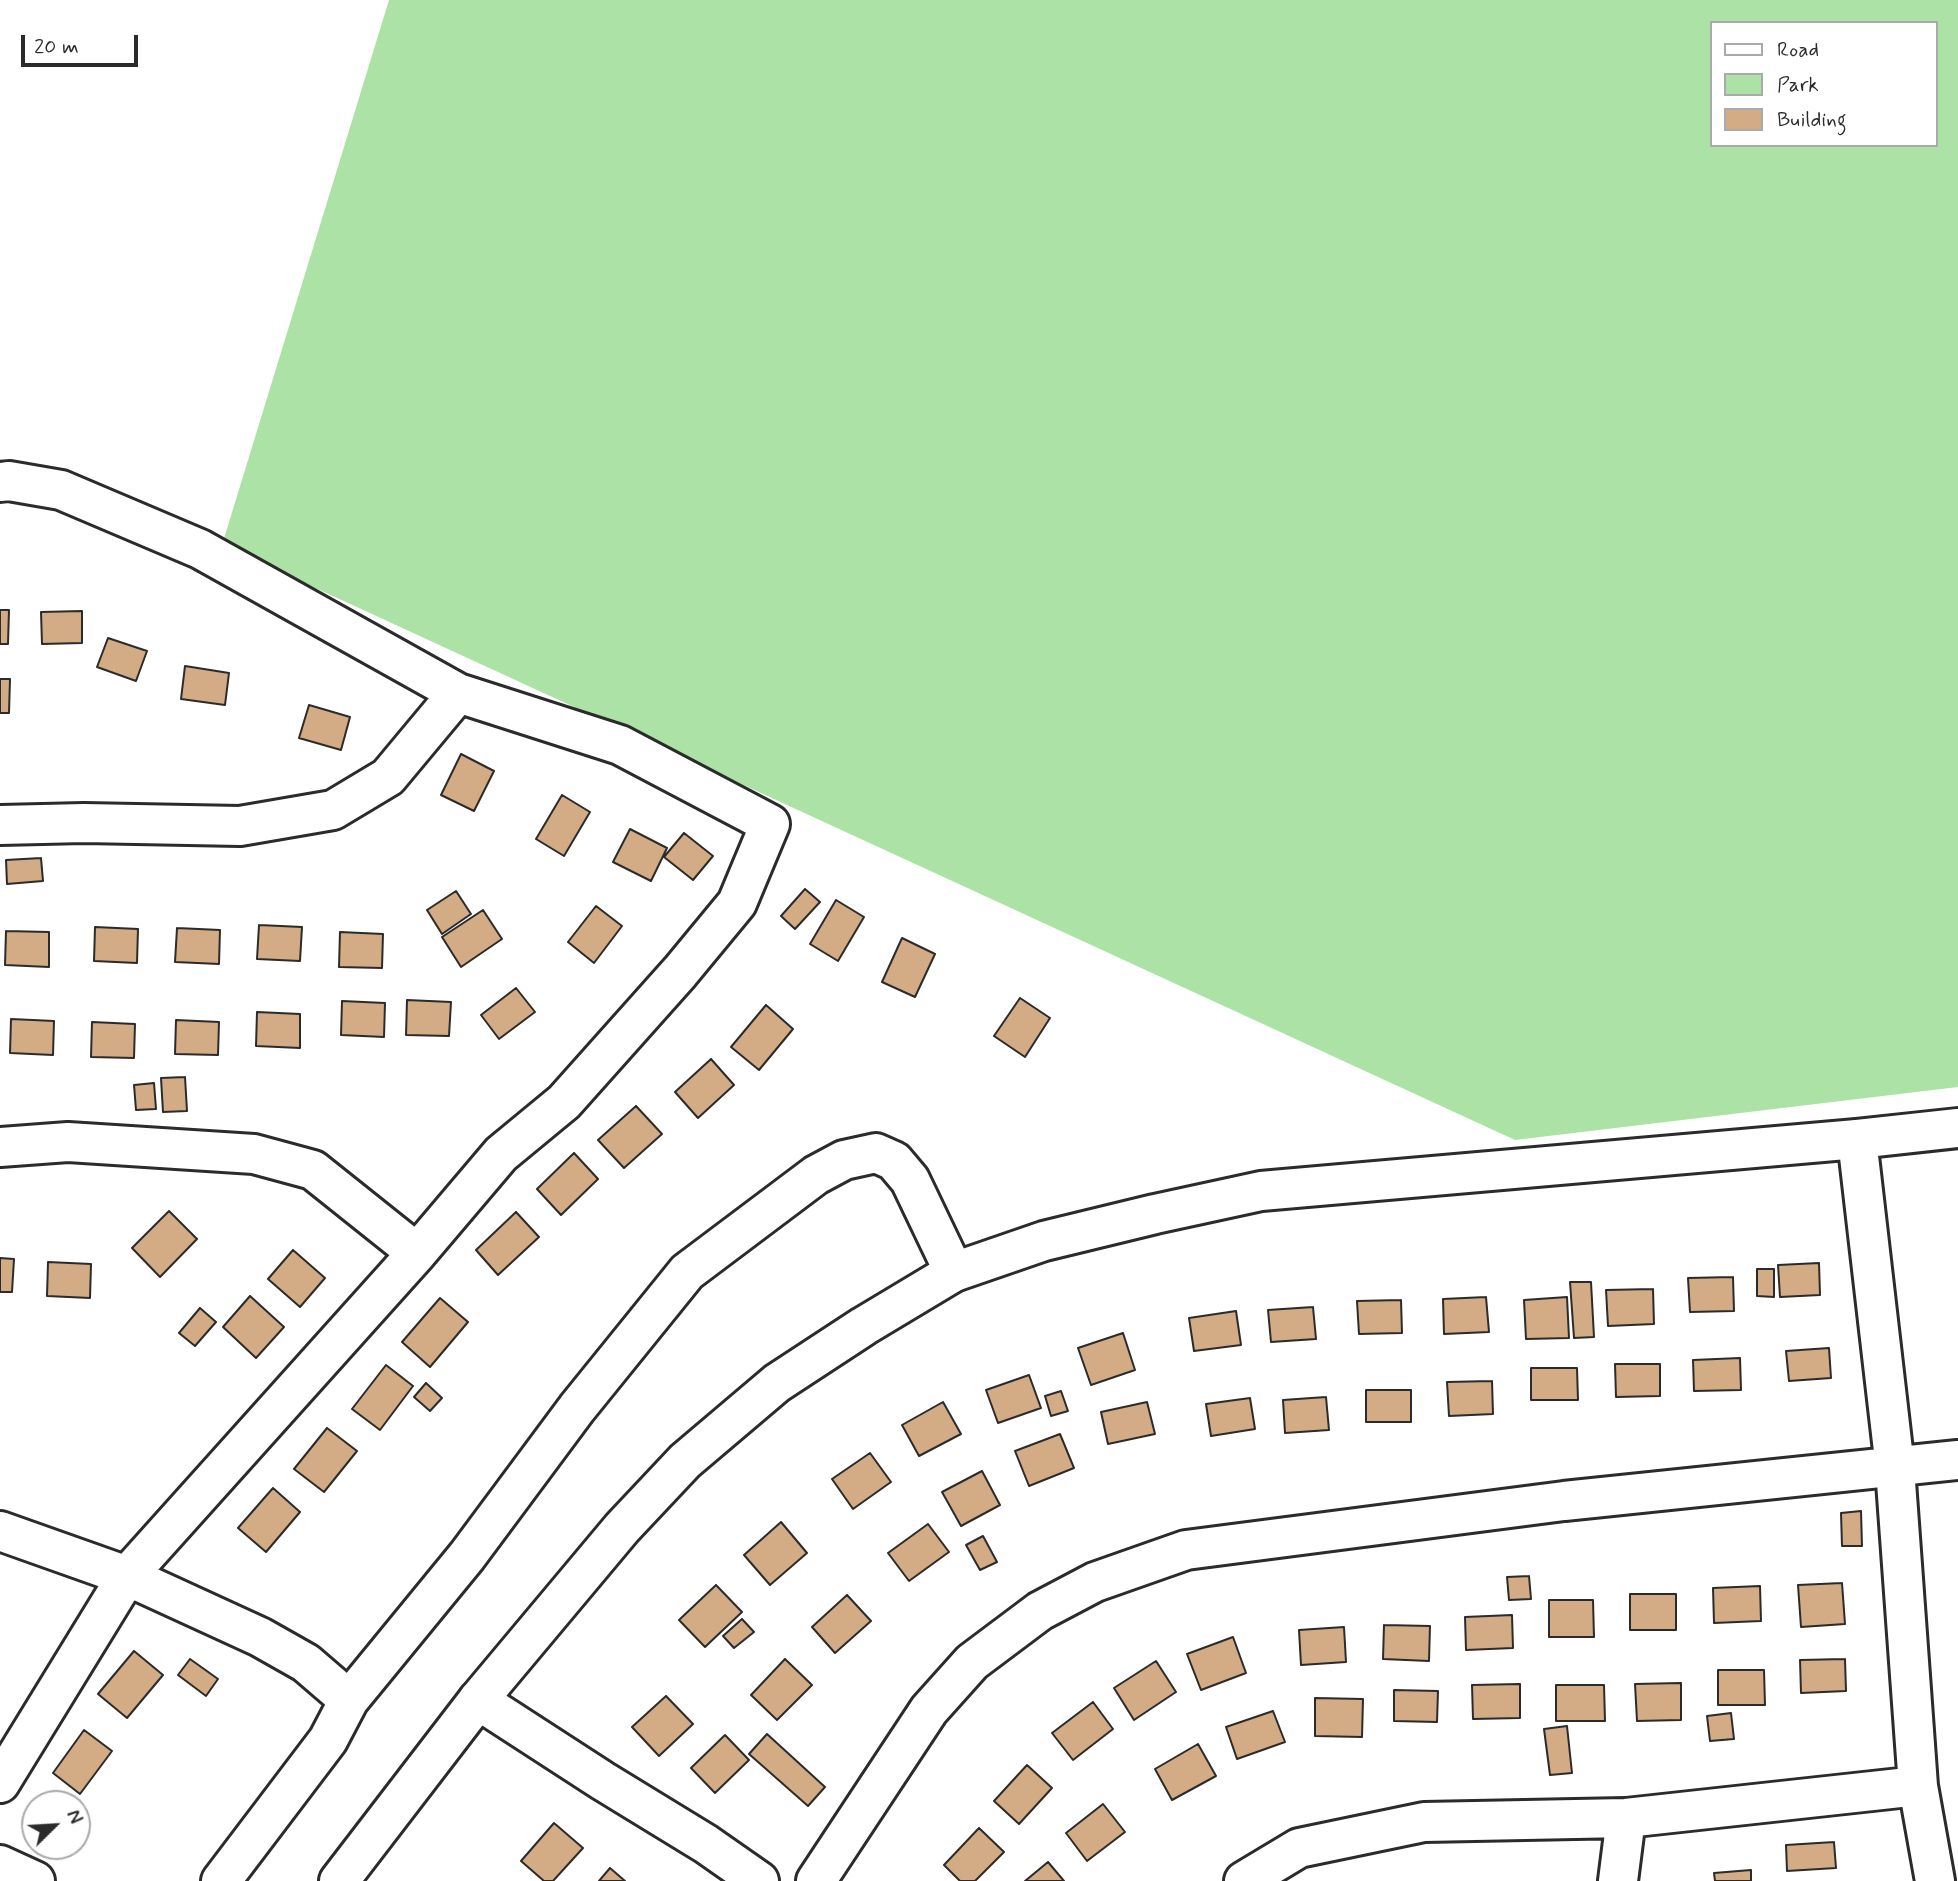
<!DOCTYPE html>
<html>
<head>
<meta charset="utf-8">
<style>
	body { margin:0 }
	#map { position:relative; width:1958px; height:1881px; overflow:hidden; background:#fff; font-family:Mynerve,sans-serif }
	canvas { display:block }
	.legend { position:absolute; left:1710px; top:21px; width:228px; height:126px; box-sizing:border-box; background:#fff; border:2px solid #aaa; margin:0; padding:9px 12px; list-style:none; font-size:21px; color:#2b2b2b }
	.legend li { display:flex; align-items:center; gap:14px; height:35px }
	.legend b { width:35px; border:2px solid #aaa }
	.north { position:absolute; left:21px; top:1790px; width:70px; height:70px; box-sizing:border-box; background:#fff; border:2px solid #aaa; border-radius:50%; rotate:66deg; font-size:19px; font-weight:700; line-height:28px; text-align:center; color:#2b2b2b }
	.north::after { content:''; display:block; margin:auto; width:24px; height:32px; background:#2b2b2b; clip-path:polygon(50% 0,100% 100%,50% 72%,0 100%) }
	.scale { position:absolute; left:21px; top:35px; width:117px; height:32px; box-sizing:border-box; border:4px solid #2b2b2b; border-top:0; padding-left:9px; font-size:21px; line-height:24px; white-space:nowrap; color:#2b2b2b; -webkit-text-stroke:5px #fff; paint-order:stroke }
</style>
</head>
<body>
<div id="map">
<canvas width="1958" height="1881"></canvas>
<ul class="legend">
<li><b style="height:9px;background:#fff"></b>Road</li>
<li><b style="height:19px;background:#ace2a5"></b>Park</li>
<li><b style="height:19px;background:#d3ab84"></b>Building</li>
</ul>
<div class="north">N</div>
<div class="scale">20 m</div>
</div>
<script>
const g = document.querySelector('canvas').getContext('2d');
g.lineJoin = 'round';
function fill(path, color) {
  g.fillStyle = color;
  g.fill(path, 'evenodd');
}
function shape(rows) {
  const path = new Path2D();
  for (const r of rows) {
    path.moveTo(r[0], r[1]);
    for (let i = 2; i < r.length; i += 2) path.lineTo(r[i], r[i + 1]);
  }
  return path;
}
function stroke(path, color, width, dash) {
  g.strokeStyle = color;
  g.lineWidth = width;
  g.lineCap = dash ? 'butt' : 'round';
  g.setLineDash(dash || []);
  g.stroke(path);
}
fill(shape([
	[389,0,1958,0,1958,1087,1515,1140,222,545],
	[1711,23,1935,23,1935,145,1711,145]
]), '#ace2a5');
const building = shape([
	[0,610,9,610,8,644,0,644,0,610],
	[82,611,82,643,42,644,41,612,82,611],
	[108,638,147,651,136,681,97,667,108,638],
	[185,666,229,673,225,705,181,699,185,666],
	[0,679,10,679,9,713,0,713,0,679],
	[309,705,350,717,341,750,299,738,309,705],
	[461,754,494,771,474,811,441,795,461,754],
	[562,795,590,812,564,856,536,839,562,795],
	[630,829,667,848,651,881,613,862,630,829],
	[684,833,713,856,693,880,664,857,684,833],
	[41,858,43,881,7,884,6,860,41,858],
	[805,889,820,902,795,929,781,916,805,889],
	[456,891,471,914,442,934,427,910,456,891],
	[836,900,864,917,838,961,810,944,836,900],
	[596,906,622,926,594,963,568,942,596,906],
	[483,910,502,939,461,967,442,937,483,910],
	[259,925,302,927,300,961,257,959,259,925],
	[95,927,138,929,137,963,94,961,95,927],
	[177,928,220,930,219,964,175,962,177,928],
	[6,931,49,932,49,967,5,965,6,931],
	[340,932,383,934,382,968,339,967,340,932],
	[902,938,935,954,915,997,882,982,902,938],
	[516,988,535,1012,499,1039,481,1015,516,988],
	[1020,998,1050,1018,1025,1057,994,1036,1020,998],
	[407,1000,451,1002,449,1036,406,1035,407,1000],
	[342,1001,385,1003,384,1037,341,1035,342,1001],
	[766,1005,793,1029,759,1070,731,1047,766,1005],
	[257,1012,300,1014,300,1048,256,1046,257,1012],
	[11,1019,54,1021,53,1055,10,1053,11,1019],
	[176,1020,219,1022,218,1055,175,1054,176,1020],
	[92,1022,135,1024,134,1058,91,1057,92,1022],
	[711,1059,734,1085,698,1118,675,1092,711,1059],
	[185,1077,187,1111,163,1112,161,1078,185,1077],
	[154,1083,156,1109,136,1110,134,1085,154,1083],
	[636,1106,662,1134,624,1168,598,1140,636,1106],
	[574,1153,598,1179,561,1215,537,1189,574,1153],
	[169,1211,197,1239,160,1277,132,1248,169,1211],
	[516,1212,539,1237,498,1275,476,1250,516,1212],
	[293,1250,325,1278,300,1307,268,1279,293,1250],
	[0,1258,14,1259,12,1292,0,1292,0,1258],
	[48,1262,91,1264,90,1298,47,1296,48,1262],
	[1819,1263,1820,1295,1780,1297,1778,1265,1819,1263],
	[1757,1269,1774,1269,1774,1297,1757,1296,1757,1269],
	[1733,1277,1734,1311,1690,1312,1688,1278,1733,1277],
	[1570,1282,1591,1282,1594,1337,1574,1338,1570,1282],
	[1653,1289,1654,1324,1608,1326,1606,1290,1653,1289],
	[250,1296,284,1327,256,1358,223,1327,250,1296],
	[1486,1297,1489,1332,1444,1334,1443,1299,1486,1297],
	[1567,1297,1569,1338,1526,1339,1524,1300,1567,1297],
	[440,1298,468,1322,430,1367,402,1342,440,1298],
	[1401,1300,1402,1333,1359,1334,1357,1301,1401,1300],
	[1313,1307,1316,1339,1271,1342,1268,1310,1313,1307],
	[200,1308,216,1322,195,1346,179,1333,200,1308],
	[1236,1311,1241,1345,1194,1351,1189,1318,1236,1311],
	[1123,1333,1135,1370,1091,1385,1078,1348,1123,1333],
	[1829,1348,1831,1378,1789,1381,1786,1351,1829,1348],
	[1740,1358,1741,1390,1694,1391,1693,1360,1740,1358],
	[1615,1364,1660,1364,1660,1396,1616,1397,1615,1364],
	[386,1365,413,1386,380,1430,352,1409,386,1365],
	[1531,1368,1577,1368,1578,1400,1531,1400,1531,1368],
	[1029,1375,1041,1408,998,1423,986,1390,1029,1375],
	[1492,1381,1493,1414,1449,1416,1447,1382,1492,1381],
	[426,1383,442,1398,430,1411,414,1397,426,1383],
	[1366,1390,1411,1390,1411,1422,1366,1422,1366,1390],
	[1061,1391,1068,1411,1051,1416,1045,1396,1061,1391],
	[1326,1397,1329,1430,1285,1433,1283,1400,1326,1397],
	[1250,1398,1255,1429,1211,1436,1206,1404,1250,1398],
	[943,1402,961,1434,919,1456,902,1425,943,1402],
	[1147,1402,1155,1434,1108,1444,1101,1412,1147,1402],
	[327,1428,357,1451,324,1492,294,1469,327,1428],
	[1060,1434,1074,1468,1029,1486,1015,1451,1060,1434],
	[870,1453,891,1482,853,1509,832,1479,870,1453],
	[982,1471,1000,1505,961,1526,942,1492,982,1471],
	[273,1488,300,1512,266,1552,238,1528,273,1488],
	[1861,1511,1862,1546,1842,1546,1841,1513,1861,1511],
	[781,1522,807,1553,770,1585,744,1555,781,1522],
	[928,1524,949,1552,909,1581,888,1553,928,1524],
	[983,1536,997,1562,980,1570,966,1545,983,1536],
	[1529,1576,1531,1599,1509,1600,1507,1577,1529,1576],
	[1842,1583,1845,1624,1801,1627,1798,1585,1842,1583],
	[716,1585,742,1612,705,1647,679,1620,716,1585],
	[1760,1586,1761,1621,1714,1623,1713,1588,1760,1586],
	[1630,1594,1676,1594,1676,1630,1630,1630,1630,1594],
	[847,1595,871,1621,835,1653,812,1627,847,1595],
	[1549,1600,1593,1600,1594,1637,1549,1637,1549,1600],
	[1512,1615,1513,1648,1466,1650,1465,1617,1512,1615],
	[742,1619,754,1632,734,1648,723,1636,742,1619],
	[1384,1625,1430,1626,1429,1661,1383,1659,1384,1625],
	[1344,1627,1346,1662,1301,1665,1299,1630,1344,1627],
	[1233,1637,1246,1673,1201,1690,1187,1654,1233,1637],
	[134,1651,163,1675,127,1718,98,1694,134,1651],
	[190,1659,218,1679,206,1696,178,1675,190,1659],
	[785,1659,812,1685,777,1720,751,1695,785,1659],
	[1845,1659,1846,1691,1801,1693,1800,1660,1845,1659],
	[1156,1661,1176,1692,1134,1720,1114,1688,1156,1661],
	[1718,1670,1764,1670,1765,1705,1718,1705,1718,1670],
	[1681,1683,1681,1720,1637,1721,1635,1684,1681,1683],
	[1520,1684,1520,1718,1473,1719,1472,1685,1520,1684],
	[1556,1685,1604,1685,1605,1721,1556,1721,1556,1685],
	[1394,1690,1438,1691,1437,1722,1394,1721,1394,1690],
	[666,1696,693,1724,659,1756,632,1727,666,1696],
	[1315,1698,1363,1699,1362,1737,1315,1736,1315,1698],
	[1093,1702,1113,1729,1073,1760,1052,1733,1093,1702],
	[1273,1711,1285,1742,1237,1759,1226,1727,1273,1711],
	[1731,1713,1734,1739,1710,1741,1707,1716,1731,1713],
	[1567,1726,1572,1773,1550,1775,1544,1729,1567,1726],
	[84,1730,112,1751,80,1794,53,1773,84,1730],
	[767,1734,825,1787,808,1806,749,1754,767,1734],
	[725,1735,749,1760,715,1793,691,1768,725,1735],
	[1198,1744,1216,1776,1172,1800,1155,1769,1198,1744],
	[1027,1765,1052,1788,1019,1824,994,1801,1027,1765],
	[1103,1804,1125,1832,1087,1861,1066,1833,1103,1804],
	[554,1823,583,1848,553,1881,544,1881,521,1861,554,1823],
	[979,1828,1004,1852,975,1881,960,1881,944,1865,979,1828],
	[1834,1842,1836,1868,1787,1871,1786,1845,1834,1842],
	[1048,1862,1064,1881,1025,1881,1048,1862],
	[610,1868,625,1881,599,1881,610,1868],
	[1751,1870,1751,1881,1715,1881,1714,1873,1751,1870]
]);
fill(building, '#d3ab84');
stroke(building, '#2b2b2b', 2);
const street = shape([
	[0,482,9,481,61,490,200,549,458,693,620,745,770,824,737,903,680,972,564,1102,501,1154,417,1253,127,1576,0,1783],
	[0,825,84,823,240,826,333,810,388,777,458,693],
	[1857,1139,1895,1468,1918,1786,1935,1881],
	[0,1147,68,1142,254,1154,313,1170,417,1253],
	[0,1531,127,1576,260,1637,306,1663,349,1700,328,1740,221,1881],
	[349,1700,467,1556,577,1408,687,1272,816,1175,844,1160,876,1153,894,1161,910,1180,954,1272],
	[478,1700,603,1781,706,1844,759,1881],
	[0,1865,35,1881],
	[816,1881,929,1710,972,1662,1040,1611,1095,1582,1186,1550,1564,1501,1958,1460],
	[1244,1881,1299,1848,1424,1822,1626,1818,1918,1786],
	[1618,1881,1626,1818]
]);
const secondary = shape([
	[339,1881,478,1700,622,1528,685,1461,777,1383,864,1326,954,1272,1044,1241,1155,1214,1261,1191,1857,1139,1958,1128]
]);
stroke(street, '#2b2b2b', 44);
stroke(secondary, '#2b2b2b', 44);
stroke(street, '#fff', 38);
stroke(secondary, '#fff', 38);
</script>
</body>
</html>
